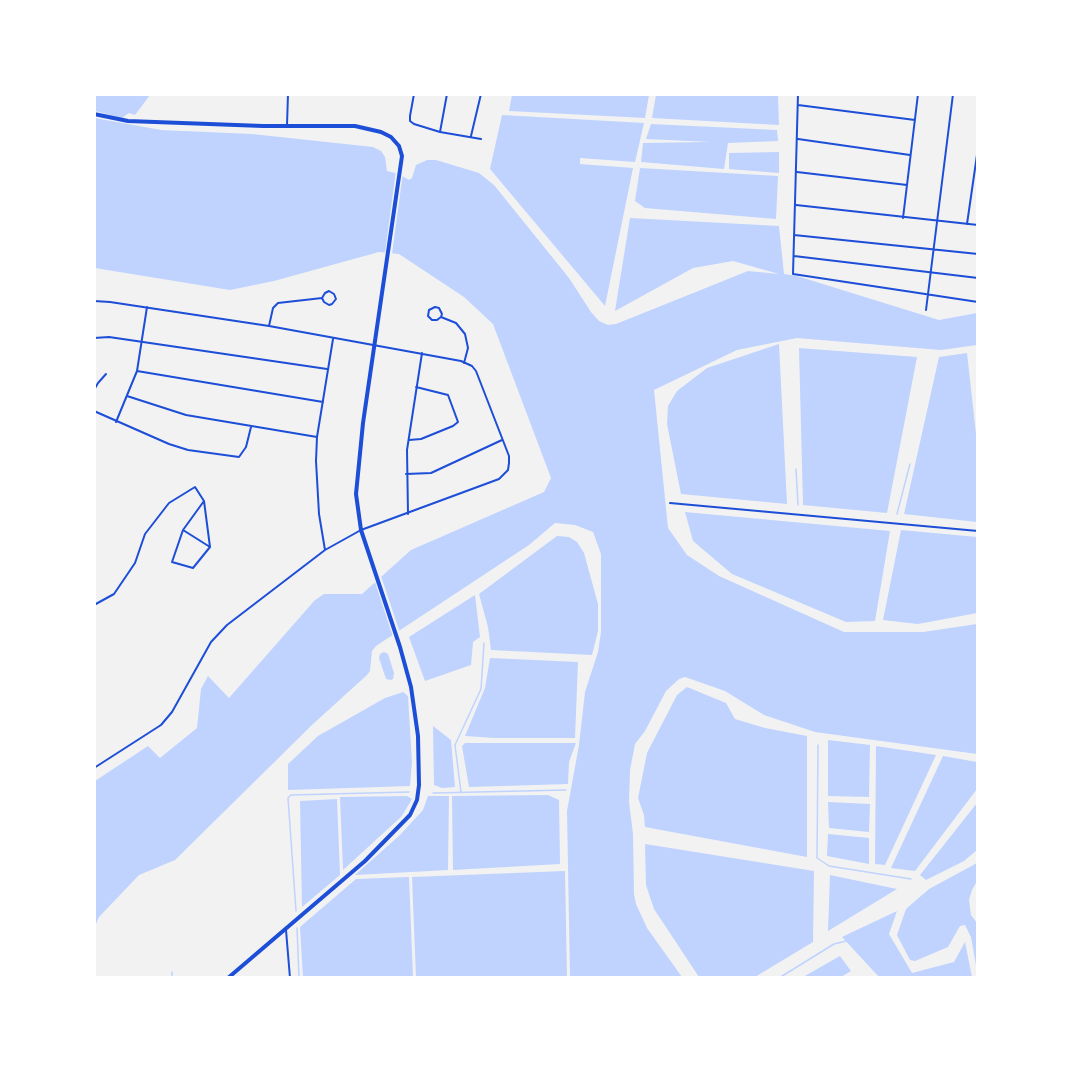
<!DOCTYPE html>
<html>
<head>
<meta charset="utf-8">
<style>
	body { margin:0 }
	#map { position:relative; width:1072px; height:1072px; overflow:hidden; background:#f2f2f2; font-family:"Work Sans",sans-serif }
	canvas { display:block }
	.frame { position:absolute; inset:0; border:96px solid #fff; pointer-events:none }
</style>
</head>
<body>
<div id="map">
<canvas width="1072" height="1072"></canvas>
<div class="frame"></div>
</div>
<script>
const g = document.querySelector('canvas').getContext('2d');
g.lineJoin = 'round';
function fill(path, color) {
  g.fillStyle = color;
  g.fill(path, 'evenodd');
}
function shape(rows) {
  const path = new Path2D();
  for (const r of rows) {
    path.moveTo(r[0], r[1]);
    for (let i = 2; i < r.length; i += 2) path.lineTo(r[i], r[i + 1]);
  }
  return path;
}
function stroke(path, color, width, dash) {
  g.strokeStyle = color;
  g.lineWidth = width;
  g.lineCap = dash ? 'butt' : 'round';
  g.setLineDash(dash || []);
  g.stroke(path);
}
fill(shape([
	[95,94,150,94,150,95,135,115,129,113,122,118,95,111],
	[512,95,512,94,649,95,645,118,509,111],
	[656,95,778,95,779,125,652,118],
	[502,115,644,123,635,162,580,158,580,164,633,168,605,306,490,169],
	[95,118,161,130,252,134,373,147,381,151,385,157,387,171,399,174,409,180,412,178,416,165,427,160,436,160,479,173,494,185,569,278,591,312,599,321,608,325,616,324,748,271,779,274,733,261,693,268,615,311,630,218,779,226,784,274,797,276,939,320,977,313,977,345,941,350,797,338,737,350,654,390,668,528,687,555,719,576,844,632,923,632,977,624,977,754,815,732,764,715,725,691,685,677,679,679,666,691,645,731,635,744,630,770,629,802,633,834,634,894,636,904,647,928,682,977,570,977,567,811,579,745,585,692,598,652,601,632,601,554,593,532,575,525,555,523,529,545,376,646,372,651,370,671,367,675,313,724,175,860,139,875,99,917,95,926,95,781,148,746,160,758,197,728,201,689,208,676,229,698,315,600,324,594,362,594,411,550,544,492,551,478,493,324,464,297,399,254,379,252,274,281,230,290,95,268],
	[651,124,777,130,778,141,728,143,724,169,641,162,643,143,710,142,646,139],
	[779,152,779,173,729,169,729,153],
	[640,168,778,176,776,219,645,208,635,201],
	[779,344,787,504,681,494,667,424,668,406,677,391,707,368],
	[799,348,917,357,887,513,803,505],
	[967,353,977,443,977,522,904,514,939,357],
	[685,512,890,531,875,621,846,622,732,574,693,541],
	[901,530,977,537,977,613,918,624,883,620],
	[557,536,569,537,577,542,584,553,598,604,598,631,592,655,491,650,488,627,479,594],
	[475,595,480,637,473,642,471,665,425,681,409,637],
	[384,652,388,654,394,673,393,679,391,680,386,679,379,658,380,654],
	[490,658,578,662,575,738,495,738,465,736,485,688],
	[687,687,726,703,735,719,765,728,807,736,807,857,645,827,644,815,638,798,647,753,677,695],
	[403,692,408,696,412,762,410,786,288,790,288,764,318,736,385,698],
	[433,726,451,740,455,787,442,788,434,785],
	[828,740,870,745,869,797,828,796],
	[465,743,576,743,569,762,568,784,469,787,462,746],
	[876,746,936,755,885,865,875,864],
	[943,756,977,762,977,789,915,871,891,868],
	[548,795,559,800,560,864,453,870,452,796],
	[407,796,412,799,402,816,343,870,340,797],
	[428,796,449,796,448,870,355,875,400,835,423,810],
	[337,799,340,875,302,907,300,801],
	[828,802,870,804,869,832,829,828],
	[977,803,977,850,964,861,926,880,920,875],
	[828,834,869,838,869,864,827,856],
	[645,844,814,871,813,942,755,977,699,977,654,909,646,885],
	[977,863,977,881,972,890,969,900,971,915,977,923,977,971,971,937,965,925,960,926,948,947,915,961,910,960,897,935,906,909,929,889],
	[565,871,567,977,416,977,412,877],
	[830,875,897,889,828,931],
	[409,877,413,977,303,977,300,927,356,879],
	[897,911,889,934,912,973,954,962,965,942,972,977,879,977,842,937],
	[840,956,851,971,841,977,803,977]
]), '#bfd3fe');
fill(shape([
	[396,170,403,173,392,254,385,253],
	[381,576,400,633,393,637,374,579]
]), '#f2f2f2');
stroke(shape([
	[796,469,798,505],
	[897,514,910,464],
	[818,745,817,858,829,866,911,879],
	[461,792,455,745,481,689,484,643],
	[433,793,566,790],
	[296,911,288,798,291,795,409,792],
	[297,928,299,978],
	[172,972,172,978],
	[779,978,834,944,846,941]
]), '#bfd3fe', 1.5);
stroke(shape([
	[414,94,410,116,410,121,414,124,440,132,481,139],
	[798,94,793,274,978,302],
	[798,105,915,120],
	[287,125,288,94],
	[440,132,447,94],
	[471,136,481,94],
	[798,139,910,155],
	[797,172,907,185],
	[796,205,978,225],
	[903,218,918,94],
	[967,224,978,148],
	[794,235,978,254],
	[794,256,978,278],
	[94,301,110,302,269,326,461,361,472,366,476,371,509,456,509,463,508,470,499,479,361,530,325,550,227,625,211,642,172,712,161,725,94,768],
	[926,310,953,94],
	[441,317,442,314,439,308,435,307,429,310,428,316,432,320,437,320,441,317,456,323,465,334,468,348,464,363],
	[269,326,273,308,278,303,322,298,325,293,329,291,334,294,336,299,332,304,329,305,324,302,322,298],
	[94,338,109,337,327,369],
	[137,371,323,402],
	[94,390,98,383,106,374],
	[127,396,186,415,317,437],
	[94,411,169,444,188,450,239,457,246,447,251,427],
	[116,422,137,371,147,307],
	[409,440,421,439,453,426,458,422,448,395,416,387],
	[406,474,431,473,502,440],
	[670,503,978,531],
	[408,514,407,450,422,353],
	[183,530,204,501],
	[325,550,319,514,316,461,317,437,333,339],
	[94,605,114,594,135,563,145,534,169,503,195,487,204,501,210,547,193,568,172,562,183,530,210,547],
	[286,930,290,978]
]), '#1d4ed8', 2);
stroke(shape([
	[94,114,128,121,263,126,355,126,381,132,391,137,399,146,402,156,363,423,356,494,361,530,400,647,411,687,418,736,419,785,417,800,410,815,365,861,228,978]
]), '#1d4ed8', 4);
</script>
</body>
</html>
